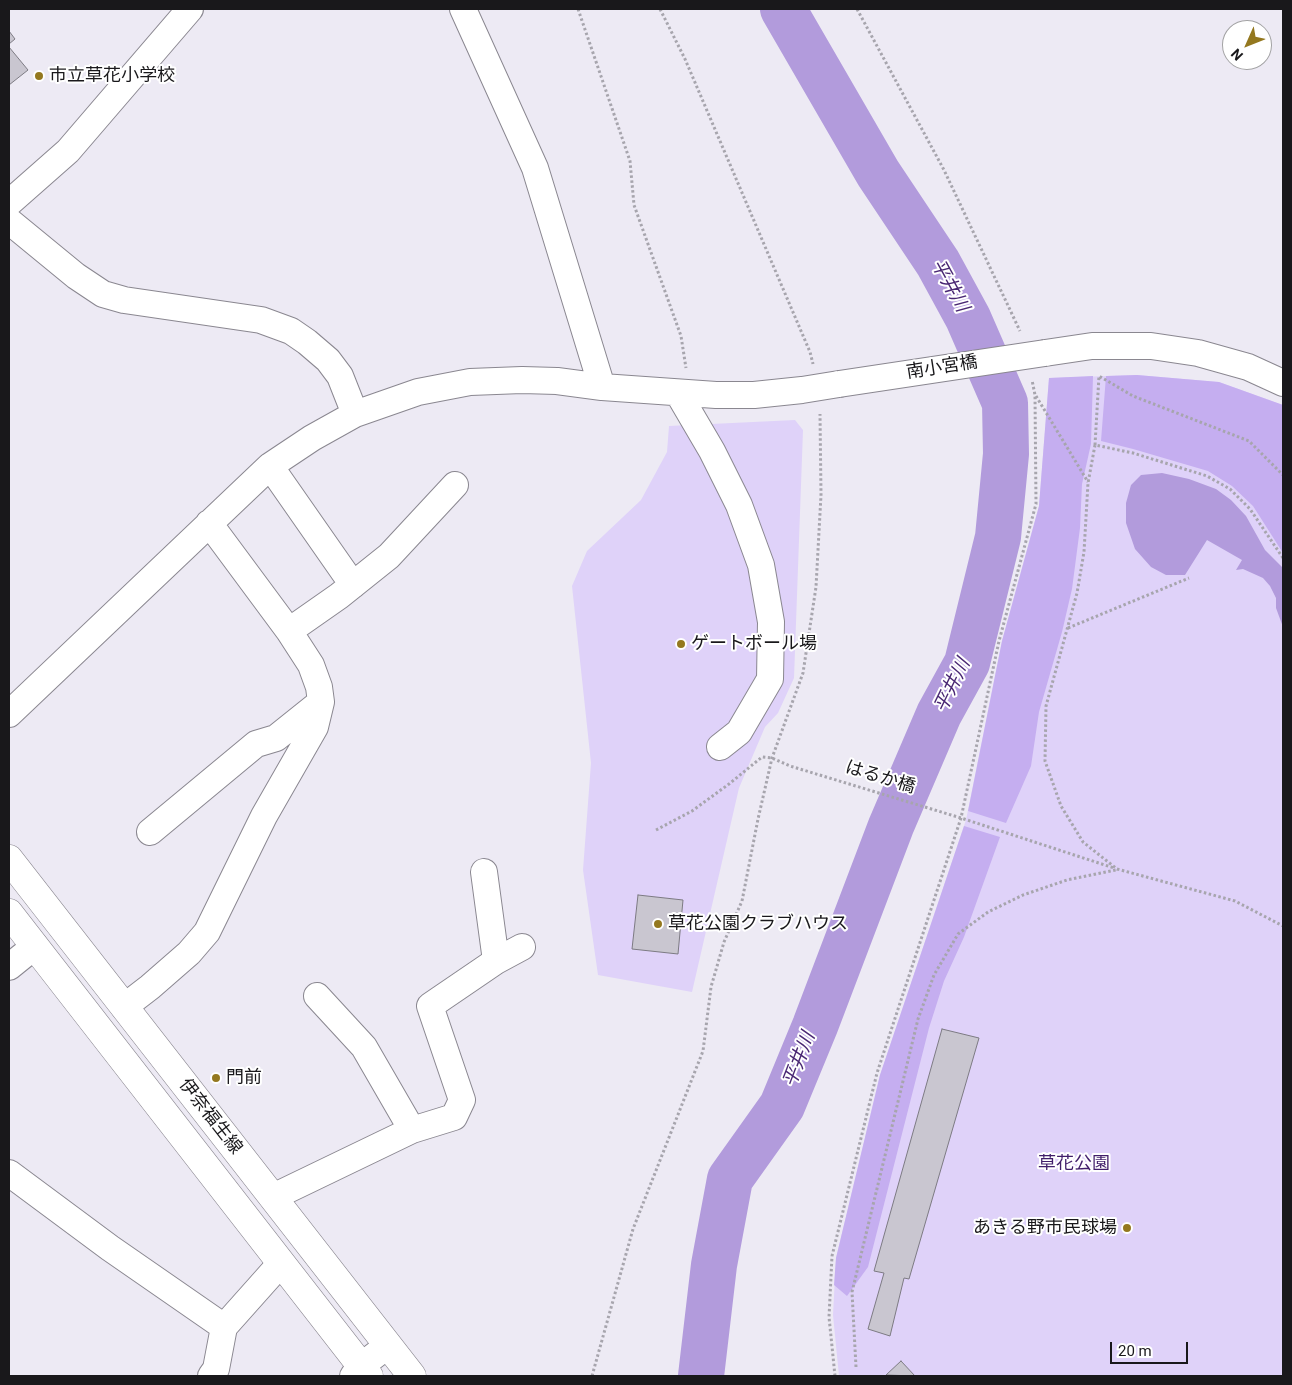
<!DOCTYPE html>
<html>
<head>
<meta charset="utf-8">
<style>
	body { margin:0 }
	#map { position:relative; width:1292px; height:1385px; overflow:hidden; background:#edeaf4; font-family:Roboto,sans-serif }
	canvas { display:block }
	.frame { position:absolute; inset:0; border:10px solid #19181b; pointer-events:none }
	.north { position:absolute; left:1222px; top:20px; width:50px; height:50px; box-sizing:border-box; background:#fff; border:1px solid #a3a3a4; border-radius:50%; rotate:226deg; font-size:14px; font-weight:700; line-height:20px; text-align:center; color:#19181b }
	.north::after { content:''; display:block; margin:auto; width:18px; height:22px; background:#94781f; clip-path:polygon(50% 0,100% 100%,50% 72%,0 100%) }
	.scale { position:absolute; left:1110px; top:1342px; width:78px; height:22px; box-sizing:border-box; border:2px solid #19181b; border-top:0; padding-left:6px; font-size:15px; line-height:18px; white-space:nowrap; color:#19181b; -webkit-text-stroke:4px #fff; paint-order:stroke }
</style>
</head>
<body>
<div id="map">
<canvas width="1292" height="1385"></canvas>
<div class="frame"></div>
<div class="north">N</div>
<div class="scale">20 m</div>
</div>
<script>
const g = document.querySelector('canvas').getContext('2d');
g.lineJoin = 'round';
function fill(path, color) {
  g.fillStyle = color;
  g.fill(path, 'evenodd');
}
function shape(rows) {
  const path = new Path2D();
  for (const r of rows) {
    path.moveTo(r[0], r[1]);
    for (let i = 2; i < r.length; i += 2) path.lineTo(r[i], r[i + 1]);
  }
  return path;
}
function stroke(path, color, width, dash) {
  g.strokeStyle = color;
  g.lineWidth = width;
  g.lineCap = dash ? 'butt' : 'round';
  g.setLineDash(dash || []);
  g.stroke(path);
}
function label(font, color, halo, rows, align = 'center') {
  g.font = font + ' Roboto,"Noto Sans JP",sans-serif';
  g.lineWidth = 4;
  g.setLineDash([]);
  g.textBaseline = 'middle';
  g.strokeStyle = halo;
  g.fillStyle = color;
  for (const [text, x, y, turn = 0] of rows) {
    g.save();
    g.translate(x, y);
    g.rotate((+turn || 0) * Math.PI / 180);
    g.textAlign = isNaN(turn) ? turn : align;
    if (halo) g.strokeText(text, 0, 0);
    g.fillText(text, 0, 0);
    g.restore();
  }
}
fill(shape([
	[1137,375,1219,382,1283,405,1283,1376,839,1376,833,1315,836,1258,880,1075,966,820,1002,641,1039,506,1049,378],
	[795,420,803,430,794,678,778,713,765,727,739,788,692,992,598,975,583,870,591,763,572,586,587,551,641,500,667,452,669,426]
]), '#dfd2f9');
fill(shape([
	[1137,375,1219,382,1283,405,1283,553,1253,506,1232,486,1208,471,1133,449,1101,441,1106,376],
	[1093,376,1091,444,1082,484,1080,528,1072,589,1062,632,1039,712,1031,766,1006,823,968,811,1002,641,1039,506,1049,378],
	[964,826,1000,837,964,937,944,981,929,1028,868,1267,847,1296,834,1285,836,1258,880,1075]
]), '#c5aef0');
fill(shape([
	[1162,473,1189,479,1216,489,1231,500,1246,516,1265,550,1283,568,1283,627,1276,608,1276,598,1270,586,1263,578,1243,569,1236,570,1242,560,1207,540,1185,575,1166,575,1151,567,1135,549,1126,523,1126,503,1131,485,1141,475]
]), '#b29bdc');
stroke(shape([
	[701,1376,714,1265,730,1179,782,1106,815,1026,891,826,939,714,967,663,998,537,1006,454,1005,403,968,318,938,263,878,173,783,9]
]), '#b29bdc', 46);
const building = shape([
	[9,31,15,39,9,44,9,31],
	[9,47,28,70,9,85,9,47],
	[638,895,683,900,678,954,632,949,638,895],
	[942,1029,979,1038,909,1279,904,1278,890,1336,868,1329,884,1273,874,1271,942,1029],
	[901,1361,915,1376,886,1375,901,1361]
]);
fill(building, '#c9c6d0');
stroke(building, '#7d7b83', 1);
const minor = shape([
	[463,9,535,168,602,387],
	[9,203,68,151,190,9],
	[9,221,76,276,103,294,124,300,261,320,291,331,307,342,328,360,340,376,355,414],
	[1045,353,1092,346,1151,346,1198,353,1248,367,1283,383],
	[678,393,712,451,739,505,761,565,771,622,770,679,739,732,720,747],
	[270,466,353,585],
	[289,631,339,596,389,556,455,485],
	[9,714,270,466,312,438,355,414,418,392,470,382,522,380,557,381,602,387,716,395,754,395,802,390,839,384],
	[150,832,256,744,276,738,321,702],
	[496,961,522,947],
	[9,967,35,946],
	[317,996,364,1047,412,1130],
	[124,1007,150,987,189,953,207,932,264,816,315,727,321,702,319,687,311,665,289,631,209,523],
	[9,1173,110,1248,224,1327],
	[273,1197,412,1130,454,1117,462,1100,430,1006,496,961,484,872],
	[211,1376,216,1369,224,1327,281,1263],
	[353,1376,361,1366,387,1346]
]);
const major = shape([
	[9,859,412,1376],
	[9,913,369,1376]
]);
stroke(minor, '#8a8790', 28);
stroke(major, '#8a8790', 29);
stroke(shape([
	[578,9,630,161,634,205,681,336,686,368],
	[660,9,685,59,810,352,813,364],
	[857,9,944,170,1020,331],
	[1036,396,1088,482],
	[1095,445,1099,376,1133,396,1249,441,1283,475],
	[1283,558,1250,509,1230,489,1207,476,1133,453,1095,445,1088,483,1084,552,1077,593,1046,706,1045,761,1061,806,1083,842,1117,869,1235,901,1283,926],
	[1068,628,1189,578],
	[656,830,692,811,729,784,762,757,772,758,790,766,961,818,1114,868],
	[856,1367,852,1292,918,1019,934,975,958,934,988,912,1023,895,1067,880,1116,870],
	[592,1376,633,1229,703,1051,711,987,724,942,742,901,758,819,772,758,803,673,816,587,821,495,820,414],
	[835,1376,829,1317,832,1256,877,1073,961,818,999,641,1036,504,1035,395,1032,380]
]), '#a7a5ad', 3, [2.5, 2.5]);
stroke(minor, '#fff', 26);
stroke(major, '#fff', 28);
const minorBridge = shape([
	[839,384,1045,353]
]);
stroke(minorBridge, '#8a8790', 28, []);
stroke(minorBridge, '#fff', 26);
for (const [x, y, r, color] of [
	[39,76,5,"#94781f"],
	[681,644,5,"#94781f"],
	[658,924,5,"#94781f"],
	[216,1078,5,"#94781f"],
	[1127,1228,5,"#94781f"]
]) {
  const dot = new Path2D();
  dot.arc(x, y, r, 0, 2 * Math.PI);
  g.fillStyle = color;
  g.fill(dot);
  stroke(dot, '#fff', 2);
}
label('18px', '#19181b', '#fff', [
	["市立草花小学校",49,76],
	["ゲートボール場",691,644],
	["草花公園クラブハウス",668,924],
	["門前",226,1078],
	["あきる野市民球場",1117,1228,"right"]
], 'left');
label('18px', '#19181b', '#fff', [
	["南小宮橋",942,368,-9],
	["はるか橋",880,778,17],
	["伊奈福生線",210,1117,52]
]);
label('18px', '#411e6a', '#fff', [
	["草花公園",1074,1164]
]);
label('italic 19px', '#492773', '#fff', [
	["平井川",949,286,61],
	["平井川",953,686,-64],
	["平井川",800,1060,-69]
]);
</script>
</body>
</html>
